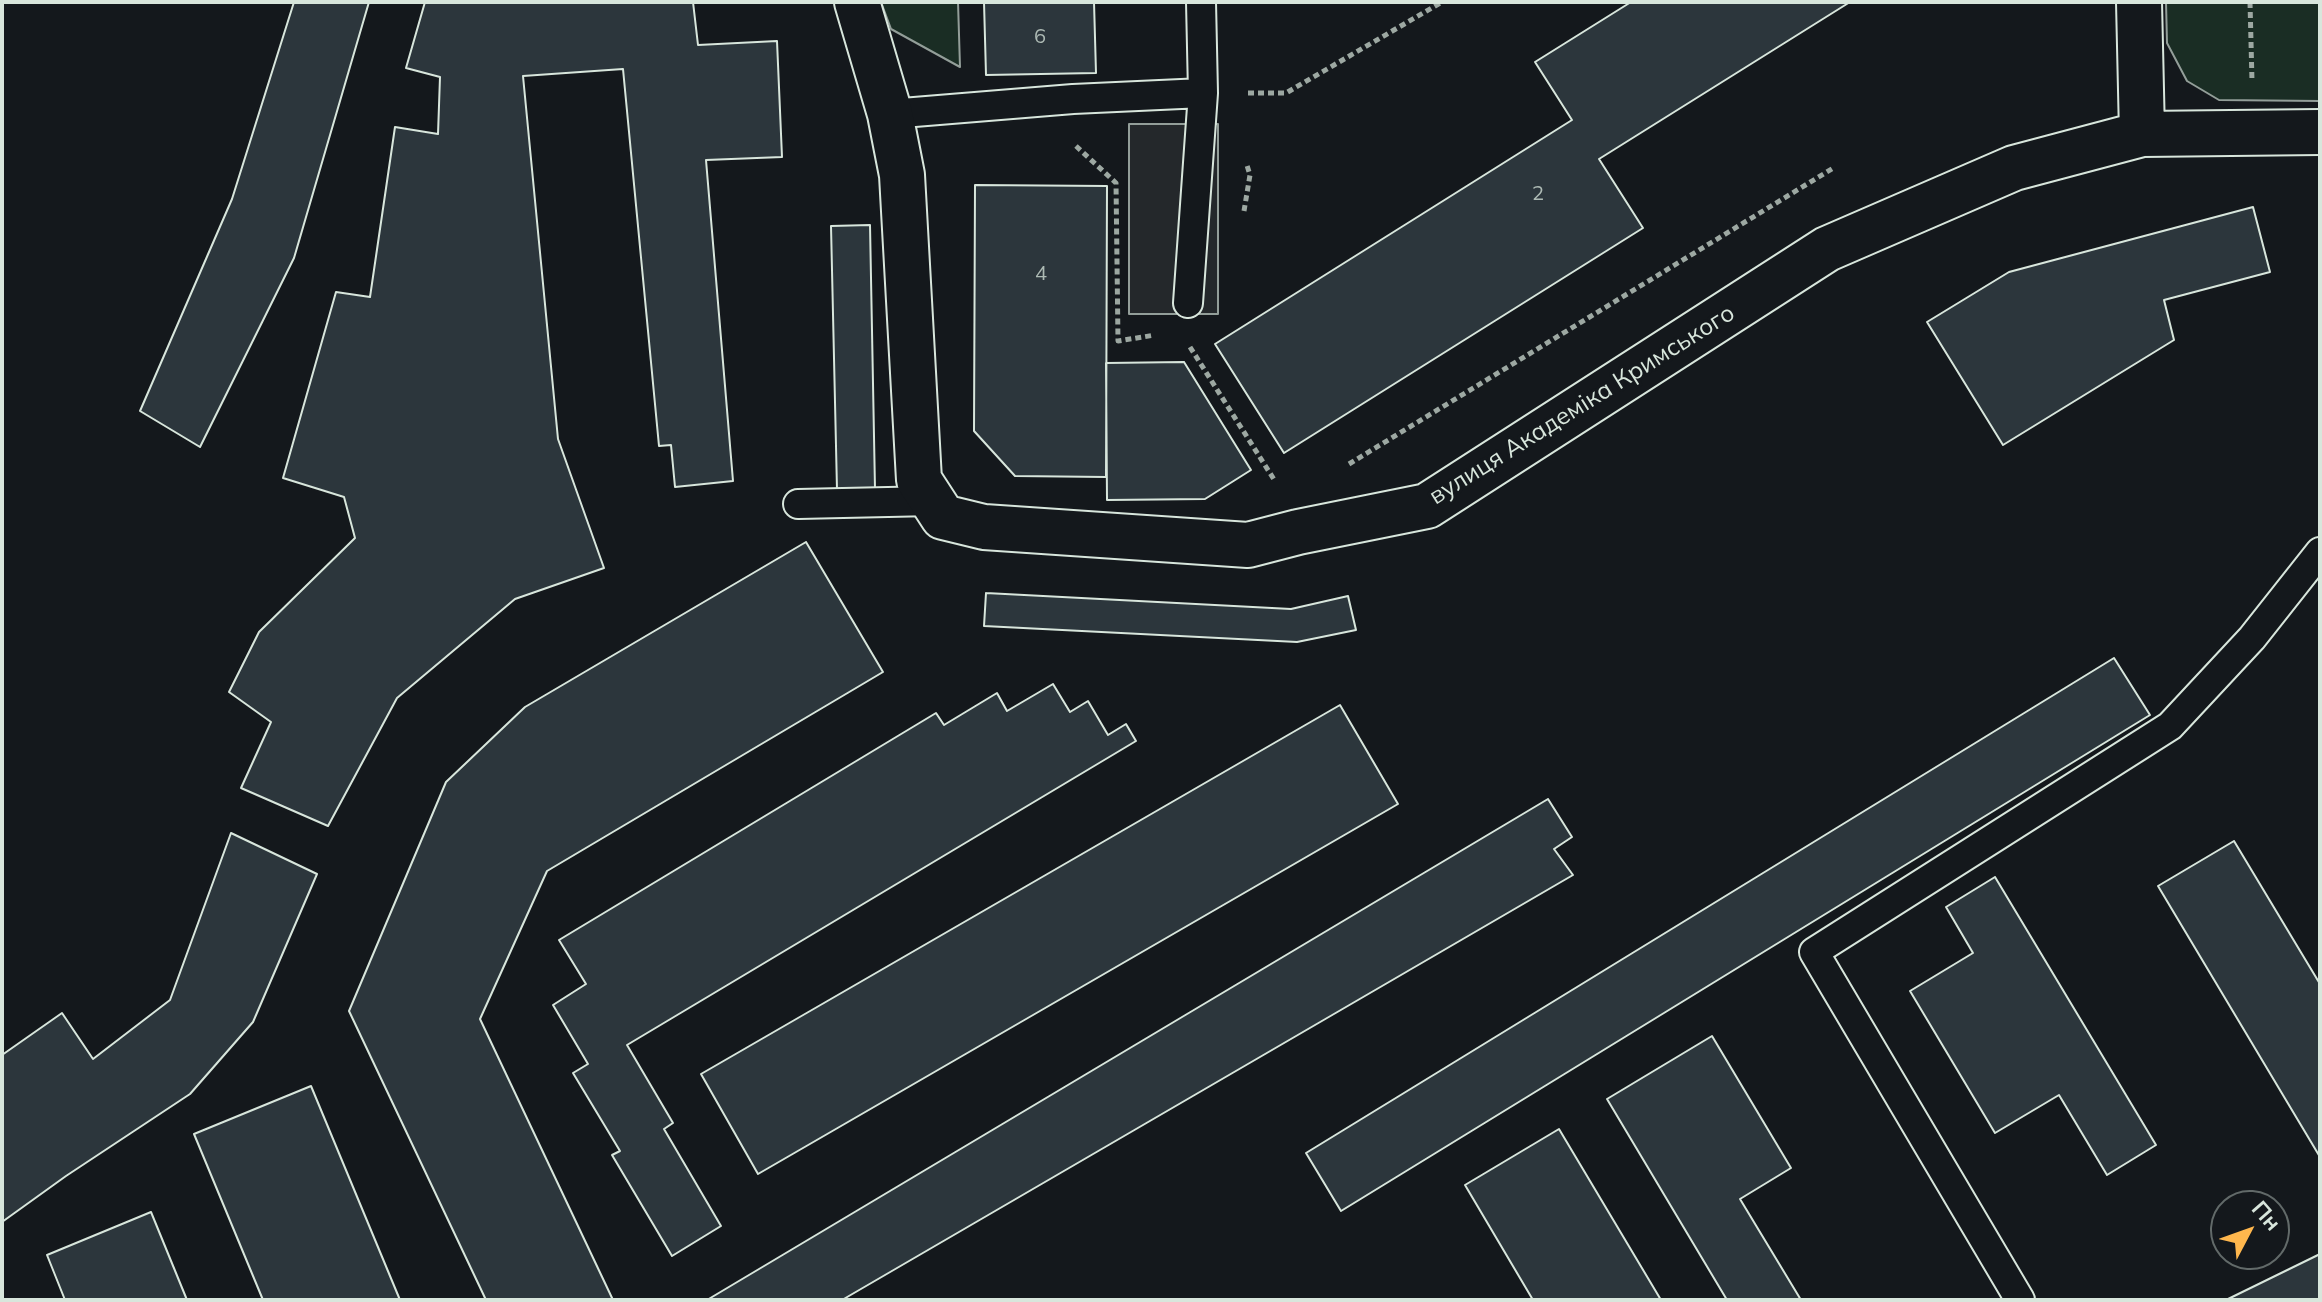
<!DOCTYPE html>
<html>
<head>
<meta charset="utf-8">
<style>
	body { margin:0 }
	#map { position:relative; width:2322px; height:1302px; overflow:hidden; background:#14181c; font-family:Mulish,sans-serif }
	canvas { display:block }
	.frame { position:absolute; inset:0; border:4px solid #d8e6dc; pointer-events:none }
	.north { position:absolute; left:2210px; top:1190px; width:80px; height:80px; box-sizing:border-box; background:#14181c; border:2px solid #626a69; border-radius:50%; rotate:49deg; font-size:22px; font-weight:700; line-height:32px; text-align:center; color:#d8e6dc }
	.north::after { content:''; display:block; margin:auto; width:28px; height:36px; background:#ffb74d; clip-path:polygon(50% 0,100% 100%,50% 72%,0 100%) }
</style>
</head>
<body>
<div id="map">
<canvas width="2322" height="1302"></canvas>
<div class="frame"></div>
<div class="north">Пн</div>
</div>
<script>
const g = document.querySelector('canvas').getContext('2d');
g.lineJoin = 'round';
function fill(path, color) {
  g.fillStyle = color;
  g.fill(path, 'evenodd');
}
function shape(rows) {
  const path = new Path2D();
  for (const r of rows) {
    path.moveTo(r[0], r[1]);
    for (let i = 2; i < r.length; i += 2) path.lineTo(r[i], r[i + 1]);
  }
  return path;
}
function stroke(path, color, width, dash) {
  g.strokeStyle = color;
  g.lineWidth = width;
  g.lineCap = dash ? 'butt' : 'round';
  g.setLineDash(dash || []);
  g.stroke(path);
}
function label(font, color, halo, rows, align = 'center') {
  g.font = font + ' Mulish,sans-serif';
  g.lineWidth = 6;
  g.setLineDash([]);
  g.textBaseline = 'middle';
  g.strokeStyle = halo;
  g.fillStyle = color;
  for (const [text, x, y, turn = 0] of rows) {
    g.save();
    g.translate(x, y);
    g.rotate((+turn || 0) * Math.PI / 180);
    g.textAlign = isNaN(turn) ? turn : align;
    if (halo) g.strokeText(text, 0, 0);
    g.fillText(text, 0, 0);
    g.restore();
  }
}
const green = shape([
	[881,2,958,2,960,67,891,29,881,2],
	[2166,2,2320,2,2320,101,2219,100,2187,81,2167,43,2166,2]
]);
fill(green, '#1a2d24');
stroke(green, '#939e99', 2);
const parking = shape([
	[1129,124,1218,124,1218,314,1129,314,1129,124]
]);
fill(parking, '#24282b');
stroke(parking, '#939e99', 2);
const building = shape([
	[294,2,369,2,294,258,200,447,140,411,232,199,294,2],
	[425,2,693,2,698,45,777,41,782,157,706,160,733,481,675,487,671,445,659,446,623,69,523,76,558,439,604,568,515,599,397,698,328,826,241,788,271,722,229,692,259,632,355,538,344,497,283,478,336,292,370,297,395,127,438,134,440,77,406,68,425,2],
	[984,2,1094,2,1096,73,986,75,984,2],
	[1631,2,1850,2,1599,159,1643,228,1284,453,1215,344,1572,120,1535,62,1631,2],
	[975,185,1107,186,1106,477,1015,476,974,431,975,185],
	[2253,207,2270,272,2164,300,2174,340,2003,445,1927,322,2009,272,2253,207],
	[870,225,875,489,837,490,831,226,870,225],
	[1184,362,1251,470,1205,499,1107,500,1106,363,1184,362],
	[806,542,883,672,547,871,480,1019,613,1300,486,1300,349,1011,446,782,525,707,806,542],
	[986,593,1291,609,1348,596,1356,630,1297,642,984,626,986,593],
	[2114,658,2150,715,1341,1211,1306,1153,2114,658],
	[1053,684,1070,712,1088,701,1108,735,1126,724,1136,741,627,1045,673,1123,664,1129,721,1226,672,1256,612,1155,620,1151,573,1073,588,1064,553,1005,586,984,559,940,936,713,944,725,997,693,1007,711,1053,684],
	[1340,705,1398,804,758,1174,701,1074,1340,705],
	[1548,799,1572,837,1554,849,1573,875,842,1300,707,1300,1548,799],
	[231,833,317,874,253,1022,190,1094,66,1176,2,1222,2,1055,62,1013,93,1059,170,1000,231,833],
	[2234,841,2320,984,2320,1157,2158,886,2234,841],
	[1995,877,2156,1145,2107,1175,2059,1095,1995,1133,1910,991,1973,953,1946,907,1995,877],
	[1712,1036,1791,1168,1740,1199,1801,1300,1727,1300,1607,1099,1712,1036],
	[311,1086,400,1300,263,1300,194,1134,311,1086],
	[1559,1129,1661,1300,1533,1300,1465,1185,1559,1129],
	[151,1212,187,1300,65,1300,47,1255,151,1212],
	[2320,1254,2320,1300,2226,1300,2320,1254]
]);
fill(building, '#2c363c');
stroke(building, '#d8e6dc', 2);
const lane = shape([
	[890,114,1073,99,1203,93],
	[1188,303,1203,93,1201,2],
	[798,504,933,501],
	[2020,1300,1814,952,2170,726,2252,638,2320,552]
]);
const street = shape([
	[857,2,890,114,902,175,919,480,943,517,984,527,1248,545,1298,532,1427,506,1827,249,2014,168,2142,134,2320,132],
	[2139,2,2142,134]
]);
stroke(lane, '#d8e6dc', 32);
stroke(street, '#d8e6dc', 48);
stroke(shape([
	[2250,2,2252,81],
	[1248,93,1286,93,1442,2],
	[1076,146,1116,183,1118,341,1155,335],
	[1244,211,1250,175,1246,162],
	[1190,347,1275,481],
	[1349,464,1835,167]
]), '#9da8a2', 5, [6, 4]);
stroke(lane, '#14181c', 28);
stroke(street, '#14181c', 44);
label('20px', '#adbab4', null, [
	["6",1040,37],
	["2",1538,194],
	["4",1041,274]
]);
label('24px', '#d8e6dc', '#14181c', [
	["вулиця Академіка Кримського",1582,405,-32]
]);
</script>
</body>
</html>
